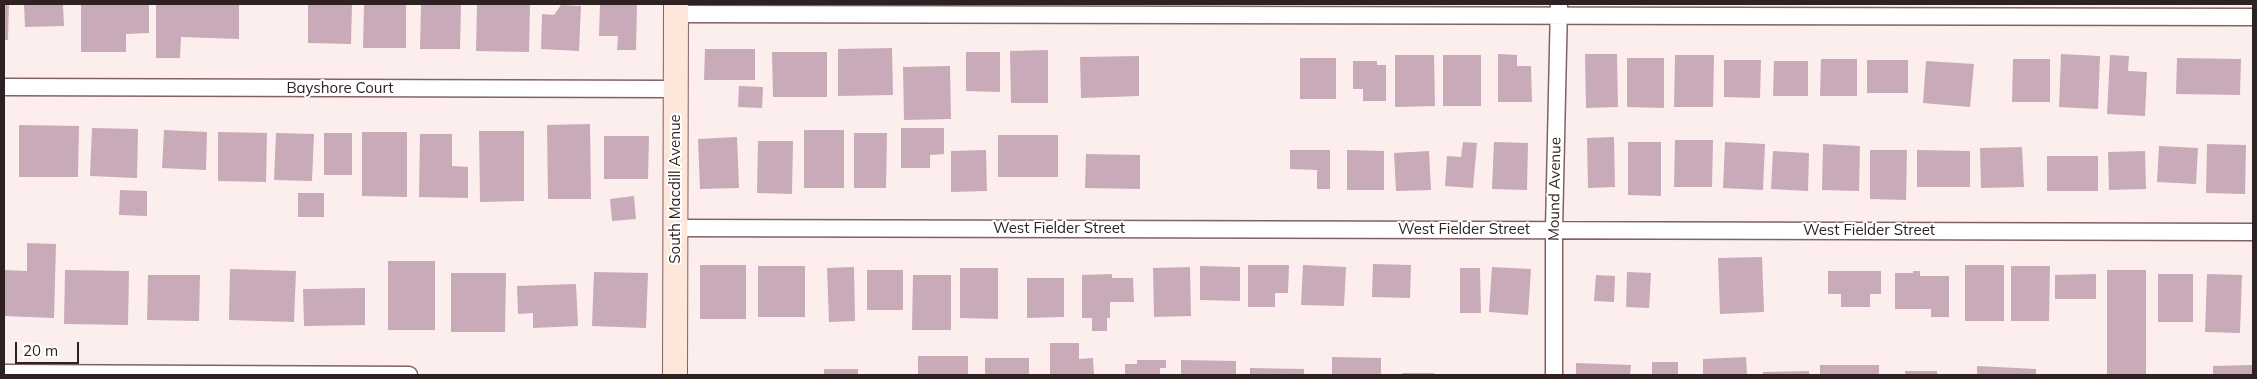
<!DOCTYPE html>
<html>
<head>
<meta charset="utf-8">
<style>
	body { margin:0 }
	#map { position:relative; width:2257px; height:379px; overflow:hidden; background:#fdeeee; font-family:Mulish,sans-serif }
	canvas { display:block }
	.frame { position:absolute; inset:0; border:5px solid #2e2121; pointer-events:none }
	.scale { position:absolute; left:15px; top:342px; width:64px; height:22px; box-sizing:border-box; border:2px solid #2e2121; border-top:0; padding-left:6px; font-size:15px; line-height:18px; white-space:nowrap; color:#2e2121; -webkit-text-stroke:4px #fff; paint-order:stroke }
</style>
</head>
<body>
<div id="map">
<canvas width="2257" height="379"></canvas>
<div class="frame"></div>
<div class="scale">20 m</div>
</div>
<script>
const g = document.querySelector('canvas').getContext('2d');
g.lineJoin = 'round';
function fill(path, color) {
  g.fillStyle = color;
  g.fill(path, 'evenodd');
}
function shape(rows) {
  const path = new Path2D();
  for (const r of rows) {
    path.moveTo(r[0], r[1]);
    for (let i = 2; i < r.length; i += 2) path.lineTo(r[i], r[i + 1]);
  }
  return path;
}
function stroke(path, color, width, dash) {
  g.strokeStyle = color;
  g.lineWidth = width;
  g.lineCap = dash ? 'butt' : 'round';
  g.setLineDash(dash || []);
  g.stroke(path);
}
function label(font, color, halo, rows, align = 'center') {
  g.font = font + ' Mulish,sans-serif';
  g.lineWidth = 4;
  g.setLineDash([]);
  g.textBaseline = 'middle';
  g.strokeStyle = halo;
  g.fillStyle = color;
  for (const [text, x, y, turn = 0] of rows) {
    g.save();
    g.translate(x, y);
    g.rotate((+turn || 0) * Math.PI / 180);
    g.textAlign = isNaN(turn) ? turn : align;
    if (halo) g.strokeText(text, 0, 0);
    g.fillText(text, 0, 0);
    g.restore();
  }
}
fill(shape([
	[4,4,9,4,8,40,4,40],
	[24,4,63,4,64,26,25,27],
	[81,4,149,4,149,33,126,34,126,52,81,52],
	[156,4,239,4,239,39,181,37,180,58,156,58],
	[308,4,352,4,351,44,308,43],
	[364,4,406,4,406,48,363,48],
	[421,4,461,4,460,49,420,49],
	[477,4,530,4,529,52,476,51],
	[600,4,637,4,636,50,617,50,618,36,599,36],
	[561,5,581,6,579,51,541,49,542,14,554,15],
	[892,48,893,95,838,96,838,49],
	[705,49,755,49,755,80,704,80],
	[1048,50,1048,103,1011,103,1010,51],
	[772,52,827,52,827,97,773,97],
	[966,52,1000,52,1000,92,966,91],
	[1498,54,1517,55,1517,66,1531,66,1532,102,1498,102],
	[1585,54,1617,54,1618,107,1586,108],
	[2061,54,2100,56,2098,109,2059,107],
	[1395,55,1434,55,1435,106,1395,107],
	[1443,55,1481,55,1481,106,1443,106],
	[1675,55,1714,55,1713,107,1674,107],
	[2110,55,2129,56,2128,71,2147,72,2145,116,2107,114],
	[1139,56,1139,96,1081,98,1080,57],
	[1300,58,1336,58,1336,99,1300,99],
	[1627,58,1664,58,1664,108,1627,107],
	[2177,58,2241,59,2240,95,2176,94],
	[1821,59,1857,59,1857,96,1820,96],
	[2013,59,2050,59,2050,102,2012,102],
	[1724,60,1761,60,1760,98,1724,97],
	[1867,60,1908,60,1908,93,1867,93],
	[1353,61,1377,61,1377,65,1386,65,1386,101,1363,101,1363,89,1353,89],
	[1774,61,1808,61,1808,96,1773,96],
	[1926,61,1974,64,1970,107,1923,103],
	[950,66,951,119,904,120,903,67],
	[739,86,763,87,762,108,738,107],
	[590,124,591,199,548,199,547,125],
	[19,125,79,126,78,177,19,177],
	[92,128,138,129,137,178,90,176],
	[901,128,944,128,944,154,930,155,930,168,901,168],
	[164,130,207,132,206,170,162,168],
	[804,130,844,130,844,188,804,188],
	[479,131,524,131,524,201,480,202],
	[218,132,267,133,266,182,218,181],
	[362,132,407,132,407,197,362,196],
	[276,133,314,134,312,181,274,180],
	[324,133,352,133,352,175,324,175],
	[854,133,887,133,886,188,854,188],
	[420,134,452,134,452,166,468,167,468,198,419,197],
	[998,135,1058,135,1058,177,998,177],
	[604,136,649,136,648,179,604,179],
	[737,137,739,188,700,189,698,139],
	[1614,137,1615,187,1588,188,1587,138],
	[1675,140,1713,140,1712,187,1674,187],
	[758,141,793,141,792,194,757,193],
	[1463,142,1477,143,1473,188,1445,186,1447,156,1461,157],
	[1494,142,1528,143,1527,190,1492,189],
	[1628,142,1661,142,1661,196,1628,195],
	[1725,142,1765,144,1763,190,1723,188],
	[1823,144,1860,146,1859,191,1822,190],
	[2207,144,2246,145,2245,194,2206,193],
	[2159,146,2198,148,2196,184,2157,182],
	[2022,147,2024,187,1981,188,1980,148],
	[986,150,987,191,951,192,951,151],
	[1290,150,1330,150,1330,189,1317,189,1317,170,1290,169],
	[1347,150,1384,151,1384,190,1347,190],
	[1870,150,1907,150,1906,200,1870,199],
	[1917,150,1970,151,1970,187,1917,187],
	[1429,151,1431,190,1396,191,1394,153],
	[1773,151,1809,153,1808,191,1771,189],
	[2145,151,2146,189,2109,190,2108,152],
	[1086,154,1140,155,1140,189,1085,188],
	[2047,156,2098,156,2098,191,2047,191],
	[120,190,147,191,147,216,119,215],
	[298,193,324,193,324,217,298,217],
	[634,196,636,219,612,221,610,199],
	[27,243,56,244,54,318,4,316,4,270,27,271],
	[1762,257,1764,312,1720,314,1718,258],
	[388,261,435,261,435,330,388,330],
	[1373,264,1411,265,1410,298,1372,297],
	[700,265,746,265,746,319,700,319],
	[1248,265,1289,265,1288,293,1275,293,1275,307,1248,307],
	[1303,265,1346,267,1344,306,1301,305],
	[1965,265,2004,265,2004,321,1965,321],
	[758,266,805,266,805,317,758,317],
	[1200,266,1240,267,1240,301,1200,300],
	[2011,266,2050,266,2049,321,2011,321],
	[854,267,855,321,829,322,827,268],
	[1190,267,1191,316,1154,317,1153,268],
	[1492,267,1531,269,1528,315,1489,312],
	[960,268,998,268,998,319,960,318],
	[1460,268,1480,268,1481,313,1460,313],
	[230,269,296,271,294,322,229,320],
	[65,270,129,271,128,325,64,324],
	[867,270,903,270,903,310,867,310],
	[2107,270,2146,270,2146,375,2107,375],
	[1828,271,1881,271,1881,294,1870,294,1870,307,1841,307,1841,294,1828,294],
	[1913,271,1920,271,1920,276,1949,276,1949,317,1931,317,1931,309,1895,309,1895,273,1913,273],
	[594,272,648,273,646,328,592,326],
	[1627,272,1651,273,1649,308,1626,307],
	[451,273,506,273,505,332,451,332],
	[1112,274,1112,278,1133,278,1134,302,1110,302,1110,318,1107,318,1107,331,1092,331,1092,318,1082,318,1082,275],
	[2096,274,2096,299,2055,299,2055,275],
	[2158,274,2193,274,2193,322,2158,322],
	[2207,274,2242,275,2240,333,2205,332],
	[148,275,200,275,199,321,147,320],
	[913,275,951,275,951,330,912,330],
	[1596,275,1615,276,1614,302,1594,301],
	[1027,278,1064,278,1064,317,1027,318],
	[576,284,578,326,533,328,533,313,518,314,517,286],
	[365,288,365,325,304,326,303,289],
	[1050,343,1079,343,1079,359,1093,358,1094,375,1050,375],
	[918,356,968,356,968,375,918,375],
	[1332,357,1381,358,1381,375,1332,375],
	[1746,357,1747,375,1703,375,1703,359],
	[985,358,1029,358,1029,375,985,375],
	[1137,360,1166,360,1166,368,1160,368,1160,375,1125,375,1125,364,1137,364],
	[1181,360,1236,361,1236,375,1181,375],
	[1652,362,1678,362,1678,375,1652,375],
	[1576,363,1631,365,1630,375,1576,375],
	[1820,365,1879,365,1879,375,1820,375],
	[2253,365,2253,375,2213,375,2213,366],
	[1977,366,2036,369,2036,375,1977,375],
	[1250,368,1304,369,1304,375,1250,375],
	[824,369,858,369,858,375,824,375],
	[1809,371,1809,375,1763,375,1763,372],
	[1905,371,1937,371,1937,375,1905,375],
	[1402,373,1434,373,1434,375,1402,375]
]), '#c9aab8');
const street = shape([
	[676,14,2253,17],
	[4,87,675,89],
	[675,228,2253,232],
	[4,373,409,375],
	[1554,375,1554,229,1559,4]
]);
const secondary = shape([
	[675,375,676,4]
]);
stroke(street, '#816263', 19);
stroke(secondary, '#816263', 26);
stroke(street, '#fff', 16);
stroke(secondary, '#fee6db', 24);
label('15px', '#2e2121', '#fff', [
	["Bayshore Court",340,88],
	["South Macdill Avenue",675,189,-90],
	["Mound Avenue",1555,189,-89],
	["West Fielder Street",1059,228],
	["West Fielder Street",1464,229],
	["West Fielder Street",1869,230]
]);
</script>
</body>
</html>
